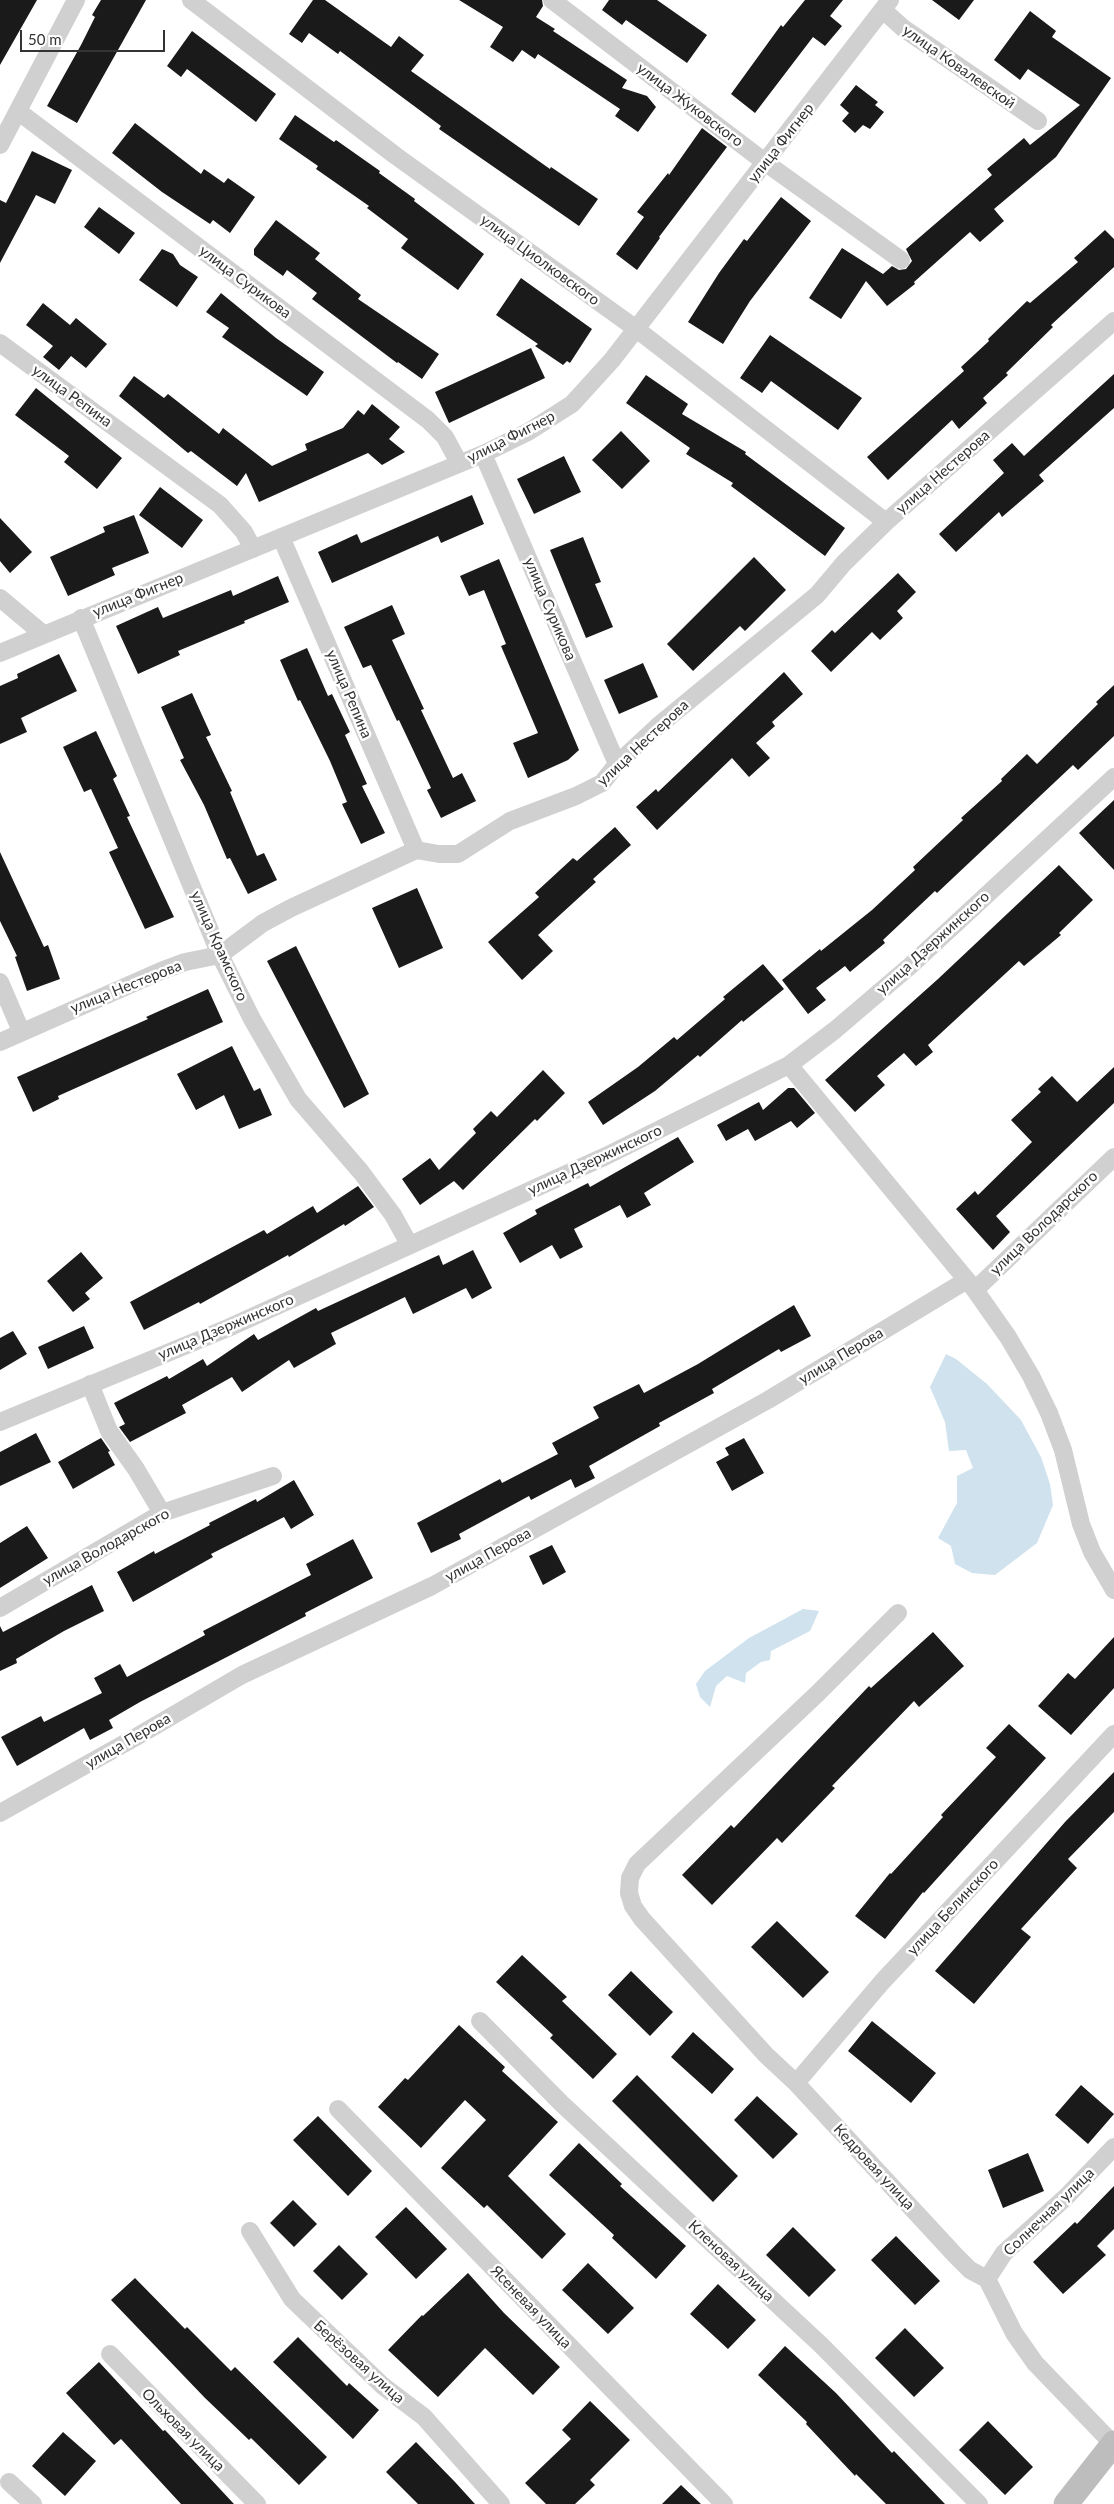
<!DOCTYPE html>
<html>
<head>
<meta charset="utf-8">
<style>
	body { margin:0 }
	#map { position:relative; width:1114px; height:2504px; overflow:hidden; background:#fff; font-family:Lato,sans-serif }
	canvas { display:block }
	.scale { position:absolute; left:20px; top:30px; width:145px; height:22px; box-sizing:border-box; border:2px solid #333; border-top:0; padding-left:6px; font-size:15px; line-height:18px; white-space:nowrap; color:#333; -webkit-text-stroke:4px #fff; paint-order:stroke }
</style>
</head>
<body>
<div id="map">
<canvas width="1114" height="2504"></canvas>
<div class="scale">50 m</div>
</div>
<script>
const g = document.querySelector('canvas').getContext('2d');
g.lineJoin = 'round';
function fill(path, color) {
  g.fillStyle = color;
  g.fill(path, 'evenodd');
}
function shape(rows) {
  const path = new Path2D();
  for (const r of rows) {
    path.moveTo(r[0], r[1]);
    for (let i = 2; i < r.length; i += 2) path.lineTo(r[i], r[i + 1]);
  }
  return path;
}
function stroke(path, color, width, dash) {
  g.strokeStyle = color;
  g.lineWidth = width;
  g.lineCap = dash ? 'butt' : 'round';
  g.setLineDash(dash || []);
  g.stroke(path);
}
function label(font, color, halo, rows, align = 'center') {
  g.font = font + ' Lato,sans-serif';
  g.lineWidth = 5;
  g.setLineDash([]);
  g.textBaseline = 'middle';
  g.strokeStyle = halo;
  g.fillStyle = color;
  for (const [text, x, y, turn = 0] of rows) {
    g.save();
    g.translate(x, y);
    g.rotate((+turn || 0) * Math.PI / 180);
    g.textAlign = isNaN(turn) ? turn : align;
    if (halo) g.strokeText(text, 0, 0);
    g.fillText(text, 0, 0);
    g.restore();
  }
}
fill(shape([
	[946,1354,956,1359,987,1384,1021,1420,1041,1457,1050,1484,1053,1505,1037,1543,995,1575,972,1573,955,1564,951,1546,938,1538,957,1503,957,1476,973,1468,966,1450,949,1451,945,1422,930,1387],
	[803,1609,819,1611,810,1631,771,1651,770,1660,761,1662,746,1673,745,1683,727,1676,716,1686,710,1707,700,1697,696,1684,705,1671,749,1638]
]), '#cfe2ee');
fill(shape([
	[0,0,37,0,0,65],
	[101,0,146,0,77,123,47,106,81,45,95,17,92,15],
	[313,0,325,0,391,47,399,36,424,55,411,71,550,169,551,167,598,199,579,226,439,129,441,126,340,51,338,54,309,33,302,43,289,34],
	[459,0,542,0,543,6,536,17,555,29,553,31,627,80,622,88,647,96,656,107,638,132,615,116,620,109,538,54,535,59,522,50,513,62,490,47,503,27],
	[609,0,657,0,707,35,687,63,626,20,622,25,602,10],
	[805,0,843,0,830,16,842,26,825,46,813,37,755,113,731,94,781,25,783,27],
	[932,0,974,0,959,20],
	[1030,11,1056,31,1052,37,1111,78,1056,157,994,209,1004,221,980,242,970,232,914,282,915,284,887,306,866,281,841,319,809,298,842,248,883,274,892,266,899,270,906,269,912,261,906,249,992,175,987,169,1024,138,1030,145,1080,105,1028,69,1020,80,994,60],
	[192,31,276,94,256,122,187,69,181,77,167,66],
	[856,85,878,102,875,105,884,112,870,129,863,125,855,133,842,121,849,113,840,105],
	[295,115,334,142,336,140,380,171,379,173,415,199,414,201,484,254,458,290,401,248,408,239,367,208,369,206,316,169,318,166,279,139],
	[135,123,201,174,204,169,224,183,228,178,255,197,230,233,213,220,210,224,162,192,112,153],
	[702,128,727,147,659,237,660,238,637,270,616,254,644,217,637,212,668,173,669,175],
	[32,151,72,170,55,204,36,195,0,263,0,200,6,203],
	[781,197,811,221,750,301,723,344,688,322,719,273,744,239,747,241],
	[99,207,135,233,119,254,84,227],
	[276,220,320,253,315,259,361,295,358,299,439,354,422,379,398,362,397,363,312,299,317,293,287,270,283,276,254,255,254,249],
	[1105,230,1114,239,1114,267,1051,325,1053,327,1006,373,1008,375,983,398,987,403,972,417,959,429,952,420,888,480,867,457,964,371,961,367,989,341,988,339,1027,301,1030,303,1078,262,1074,258],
	[162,249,173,254,180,265,198,277,177,307,139,280],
	[521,278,592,329,570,363,567,361,563,365,535,346,538,344,496,315],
	[221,293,276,338,324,372,307,396,222,337,229,328,206,312],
	[43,303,70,325,76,318,107,344,86,368,71,356,59,370,43,357,53,346,26,325],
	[770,335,862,398,838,430,771,381,762,393,740,378],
	[531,348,545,378,449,423,435,392],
	[1114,374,1114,408,1039,475,1044,481,1002,517,999,512,956,552,939,534,1004,473,993,460,1012,443,1024,456],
	[646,375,688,404,682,414,746,452,745,454,845,528,825,556,731,486,733,483,686,454,690,448,626,403],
	[134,376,164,398,168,394,219,434,223,428,272,466,307,450,305,444,343,428,358,410,364,415,372,404,400,427,389,439,405,452,382,465,368,453,259,502,246,473,237,486,191,451,188,453,119,396],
	[36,388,122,458,97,489,64,462,69,456,15,415],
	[621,431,650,461,622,489,592,460],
	[564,456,581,492,534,514,517,479],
	[160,487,203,520,182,548,139,515],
	[472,495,484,524,441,543,438,536,332,583,318,552,357,534,361,543],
	[134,515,149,553,112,568,115,575,68,596,50,557,105,532,103,527],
	[0,518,32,552,10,573,0,561],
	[583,537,601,582,595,584,613,627,586,638,550,550],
	[754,557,786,590,745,631,740,626,693,671,667,644],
	[499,559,579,750,568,760,528,778,513,743,538,733,501,646,506,644,484,590,469,596,460,576],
	[898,573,916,592,897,611,903,618,880,640,872,632,831,672,811,651,832,630,835,633],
	[278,576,289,602,244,621,245,623,178,651,180,655,138,674,116,626,158,607,163,618,231,590,233,596],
	[392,605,405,634,392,640,424,709,421,710,453,778,462,773,476,801,441,818,427,790,431,788,399,720,397,721,371,665,363,668,344,627],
	[307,648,328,696,332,694,350,732,345,735,367,784,362,786,385,833,361,844,342,804,347,802,330,761,300,700,298,701,280,660],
	[59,654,77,691,21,718,27,732,0,744,0,686,18,678,17,674],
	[643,663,658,697,619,714,604,680],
	[784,672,803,694,772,722,775,726,756,743,770,758,749,777,732,758,657,830,636,807,656,789,658,792],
	[1114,685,1114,736,1078,770,1073,765,937,893,935,891,883,940,885,943,850,972,845,966,816,988,826,1000,808,1014,782,980,820,949,821,951,872,910,915,870,913,867,963,820,961,818,1002,781,1001,779,1027,754,1037,764,1098,704,1096,702],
	[192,693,211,735,206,737,232,791,230,792,257,856,264,853,277,880,248,894,230,858,227,859,204,805,180,760,184,758,161,707],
	[96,731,117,776,113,779,130,816,127,817,174,917,145,929,109,852,118,848,91,789,84,792,63,747],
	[1114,800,1114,870,1079,833],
	[615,827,631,845,593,879,596,882,538,935,553,951,522,980,488,942,539,897,535,893,573,858,577,861],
	[0,852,44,947,48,945,60,979,27,991,15,957,17,956,0,921],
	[1059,865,1093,900,1059,933,1061,935,1024,966,1019,961,928,1045,933,1052,916,1066,904,1053,877,1076,885,1085,855,1112,825,1080,938,979],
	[417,888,443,948,399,968,372,908],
	[296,946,369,1094,344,1108,267,961],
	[763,964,784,989,743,1022,742,1020,700,1057,698,1055,655,1091,603,1125,588,1102,638,1067,674,1037,677,1040,725,999,723,997],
	[208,989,223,1022,58,1096,59,1099,33,1112,17,1077,148,1019,146,1017],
	[232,1046,254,1091,260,1088,272,1115,239,1129,224,1095,196,1110,177,1074],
	[1114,1067,1114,1103,996,1216,1010,1232,993,1250,956,1209,975,1191,978,1195,1032,1142,1011,1120,1041,1092,1038,1089,1052,1076,1077,1102],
	[543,1070,565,1093,537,1121,535,1119,463,1190,454,1181,420,1205,402,1179,430,1158,439,1170,476,1133,473,1129,491,1111,497,1117],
	[788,1088,794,1088,815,1113,797,1128,791,1121,755,1141,748,1129,726,1141,717,1125,759,1102,763,1110],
	[678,1137,694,1162,644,1193,651,1205,627,1218,620,1205,574,1229,583,1247,560,1259,552,1245,520,1263,503,1233,537,1214,535,1210,588,1183,590,1187],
	[358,1186,374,1207,345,1226,344,1224,289,1257,288,1255,200,1304,199,1302,144,1330,130,1302,264,1230,267,1234,313,1206,317,1213],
	[473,1250,492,1288,472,1299,466,1288,413,1314,405,1297,331,1333,336,1344,294,1368,289,1360,242,1392,232,1377,182,1405,186,1413,130,1442,119,1427,125,1424,114,1403,167,1376,169,1379,203,1359,207,1366,254,1334,258,1340,316,1308,318,1311,439,1255,443,1265],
	[81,1252,103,1278,85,1293,90,1299,73,1312,47,1281],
	[794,1305,811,1336,781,1352,779,1349,712,1389,714,1393,659,1423,660,1426,589,1466,595,1478,575,1488,571,1479,531,1500,529,1496,459,1534,461,1539,431,1553,417,1523,500,1479,502,1483,558,1454,552,1443,599,1418,593,1407,639,1384,644,1393,698,1364],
	[84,1326,94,1348,48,1369,38,1347],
	[13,1331,27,1354,0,1370,0,1338],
	[36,1433,51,1462,0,1486,0,1452],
	[101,1438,110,1451,108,1452,115,1465,73,1489,58,1462],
	[744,1438,764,1473,732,1491,716,1462,729,1455,725,1448],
	[294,1480,314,1515,291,1529,284,1517,211,1554,213,1557,133,1602,117,1572,154,1551,155,1554,210,1525,209,1523,256,1499,257,1502],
	[27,1526,48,1558,0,1588,0,1543],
	[353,1539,373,1578,305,1613,306,1616,140,1702,109,1720,113,1728,90,1740,84,1728,17,1766,1,1737,41,1716,44,1722,102,1693,94,1678,120,1664,127,1677,205,1635,203,1631,311,1575,306,1564],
	[552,1545,566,1572,543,1585,529,1556],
	[92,1585,104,1611,64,1631,16,1659,17,1663,0,1671,0,1626,3,1632],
	[933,1632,964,1666,919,1707,914,1701,832,1786,835,1788,782,1843,777,1838,712,1905,682,1875,731,1825,734,1828,869,1686,871,1688],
	[1114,1637,1114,1688,1071,1735,1038,1706,1068,1673,1075,1679],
	[1009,1724,1046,1758,924,1893,923,1892,885,1939,855,1916,890,1873,891,1874,943,1817,941,1815,996,1757,986,1748],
	[1114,1772,1114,1812,1068,1859,1077,1868,1021,1929,1031,1937,974,2004,935,1971,1065,1822],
	[777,1921,829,1972,803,1998,751,1947],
	[522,1955,567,1997,562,2001,617,2054,593,2079,550,2038,553,2035,496,1982],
	[631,1971,673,2012,650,2036,608,1995],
	[872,2021,936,2073,911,2103,848,2051],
	[459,2025,505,2067,502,2071,558,2122,508,2176,566,2234,542,2259,487,2205,484,2208,441,2168,486,2120,465,2100,421,2148,378,2107,405,2078,408,2080],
	[693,2032,734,2069,712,2094,671,2057],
	[637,2075,738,2176,713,2202,612,2101],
	[1081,2085,1114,2114,1088,2144,1055,2115],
	[757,2096,798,2134,773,2159,734,2120],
	[318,2116,372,2171,348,2196,293,2140],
	[579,2143,622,2184,620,2186,686,2246,656,2279,612,2238,614,2235,549,2175],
	[1028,2153,1044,2191,1003,2208,988,2170],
	[1114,2186,1114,2229,1097,2246,1106,2255,1063,2294,1033,2262,1075,2222,1077,2224],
	[293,2200,317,2224,294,2247,270,2223],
	[406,2207,447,2249,416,2279,375,2237],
	[793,2227,836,2270,809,2297,766,2255],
	[896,2236,940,2281,915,2305,871,2260],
	[339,2245,368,2274,342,2300,313,2271],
	[588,2263,634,2308,608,2334,562,2290],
	[468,2273,504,2313,560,2367,533,2395,485,2348,438,2397,388,2350,422,2315,423,2316],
	[135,2278,185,2329,187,2327,231,2371,235,2367,327,2457,299,2485,251,2438,249,2440,205,2398,111,2300],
	[718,2284,756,2320,728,2349,690,2314],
	[905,2328,944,2368,914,2397,875,2358],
	[298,2337,347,2386,349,2383,379,2410,353,2439,273,2362],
	[785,2346,836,2393,892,2453,894,2451,945,2504,886,2504,856,2474,855,2476,806,2424,807,2422,758,2375],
	[99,2362,163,2431,165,2430,234,2504,181,2504,121,2439,114,2445,66,2393],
	[590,2401,630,2440,590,2480,595,2485,575,2504,546,2504,525,2483,571,2439,562,2430],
	[988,2421,1033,2467,1005,2495,959,2450],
	[63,2432,96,2461,65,2496,32,2466],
	[416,2442,455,2482,475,2504,418,2504,386,2472],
	[681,2485,701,2504,662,2504]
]), '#1a1a1a');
stroke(shape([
	[191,0,396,156,635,328,886,522],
	[552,0,766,163,901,260],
	[883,10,903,28,1038,121],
	[19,112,428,420,445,437,459,463],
	[0,145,76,0],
	[0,343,220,505,244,532,253,549],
	[483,454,617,764],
	[281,537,416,850],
	[0,598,43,634],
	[81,618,220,955,252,1019,298,1099,361,1172,393,1215,409,1244],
	[0,653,483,454,528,432,572,404,612,360,890,0],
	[0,982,21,1031],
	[0,1042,161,971,185,962,220,955,263,923,291,908,416,850,439,854,458,854,510,821,576,796,602,783,617,764,658,726,817,595,844,563,886,522,1114,321],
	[789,1065,975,1290,1008,1337,1031,1376,1049,1413,1063,1450,1081,1524,1092,1552,1114,1590],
	[975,1290,1114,1157],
	[90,1384,109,1431,136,1469,162,1513],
	[0,1422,228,1328,606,1156,789,1065,835,1030,910,966,1114,777],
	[0,1608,162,1513,273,1476],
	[898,1613,818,1693,637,1864,630,1878,629,1893,633,1906,642,1919,766,2055,796,2083,956,2256,970,2270,987,2279,1014,2333,1035,2363,1113,2444],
	[0,1813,136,1737,242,1675,432,1586,768,1400,967,1280],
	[480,2021,561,2103,821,2345,979,2504],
	[796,2083,882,1982,1114,1734],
	[338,2109,724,2504],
	[250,2231,292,2299,383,2386,424,2417,501,2504],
	[987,2279,1004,2253,1066,2197,1114,2147],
	[110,2354,257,2504],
	[9,2482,33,2504]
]), '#d0d0d0', 18);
stroke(shape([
	[1066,2504,1114,2443]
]), '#bdbdbd', 25);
label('15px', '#333', '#fff', [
	["улица Ковалевской",959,67,35],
	["улица Жуковского",690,105,37],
	["улица Фигнер",781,143,-52],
	["улица Циолковского",540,260,36],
	["улица Сурикова",245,282,37],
	["улица Репина",72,396,36],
	["улица Фигнер",511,437,-27],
	["улица Нестерова",943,472,-41],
	["улица Фигнер",138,595,-22],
	["улица Сурикова",550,609,67],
	["улица Репина",349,694,67],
	["улица Нестерова",643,743,-43],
	["улица Дзержинского",933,943,-42],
	["улица Крамского",219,946,66],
	["улица Нестерова",126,987,-22],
	["улица Дзержинского",595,1160,-25],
	["улица Володарского",1044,1223,-44],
	["улица Дзержинского",226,1327,-23],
	["улица Перова",841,1356,-31],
	["улица Володарского",106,1547,-29],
	["улица Перова",488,1555,-29],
	["улица Перова",128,1741,-30],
	["улица Белинского",953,1907,-47],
	["Кедровая улица",874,2167,47],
	["Солнечная улица",1049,2212,-44],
	["Кленовая улица",731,2261,43],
	["Ясеневая улица",531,2307,46],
	["Берёзовая улица",359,2362,42],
	["Ольховая улица",183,2430,45]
]);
</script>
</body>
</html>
